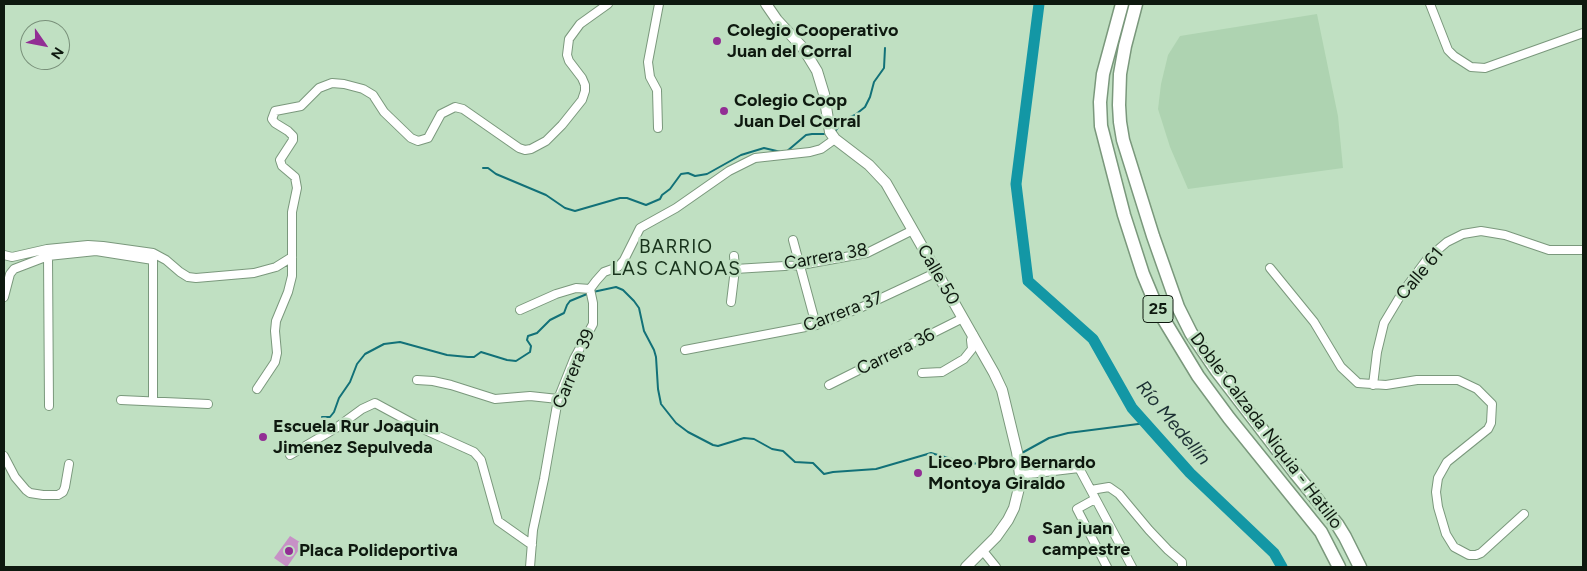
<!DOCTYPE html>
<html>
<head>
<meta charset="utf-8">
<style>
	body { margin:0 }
	#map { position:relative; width:1587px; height:571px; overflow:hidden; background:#c0e0c2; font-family:Figtree,sans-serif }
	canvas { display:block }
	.frame { position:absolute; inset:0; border:5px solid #0e190f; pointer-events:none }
	.north { position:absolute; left:20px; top:20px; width:50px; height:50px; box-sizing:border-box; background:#c0e0c2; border:1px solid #79907a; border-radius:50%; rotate:123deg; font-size:14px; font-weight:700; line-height:20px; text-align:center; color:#0e190f }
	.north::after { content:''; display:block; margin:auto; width:18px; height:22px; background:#922e94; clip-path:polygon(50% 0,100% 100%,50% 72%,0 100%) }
</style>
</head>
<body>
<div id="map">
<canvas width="1587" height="571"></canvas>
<div class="frame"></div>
<div class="north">N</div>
</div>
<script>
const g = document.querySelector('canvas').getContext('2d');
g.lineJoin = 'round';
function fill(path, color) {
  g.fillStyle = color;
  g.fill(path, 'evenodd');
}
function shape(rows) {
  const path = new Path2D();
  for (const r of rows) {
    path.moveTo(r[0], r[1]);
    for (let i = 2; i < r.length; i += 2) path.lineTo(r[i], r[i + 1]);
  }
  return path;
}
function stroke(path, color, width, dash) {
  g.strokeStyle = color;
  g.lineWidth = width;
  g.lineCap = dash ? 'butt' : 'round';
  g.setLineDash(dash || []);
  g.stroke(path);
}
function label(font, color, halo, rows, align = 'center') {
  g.font = font + ' Figtree,sans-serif';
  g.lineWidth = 5;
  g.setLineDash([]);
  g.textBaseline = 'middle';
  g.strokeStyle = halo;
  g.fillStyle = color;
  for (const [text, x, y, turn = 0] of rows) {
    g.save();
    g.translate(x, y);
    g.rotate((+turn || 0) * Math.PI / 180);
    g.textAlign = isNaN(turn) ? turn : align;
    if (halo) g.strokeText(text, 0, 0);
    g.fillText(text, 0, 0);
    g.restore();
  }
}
fill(shape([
	[1317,14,1338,116,1343,168,1188,189,1170,147,1158,109,1161,84,1168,55,1180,36]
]), '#aed3b1');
fill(shape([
	[290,536,303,544,287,567,274,558]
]), '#c791c6');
stroke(shape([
	[834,132,846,119,855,115,865,107,870,97,874,82,884,68,885,48],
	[786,152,806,135,812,134,824,134],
	[483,168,488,168,496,174,546,195,565,208,575,211,620,198,627,198,646,205,660,199,662,195,670,189,681,174,688,173,695,176,707,174,741,155,764,148,781,152],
	[593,292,616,287,623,290,634,301,639,308,644,331,654,350,656,357,658,389,661,404,676,423,688,432,713,445,718,446,744,438,754,439,772,449,783,451,795,462,813,463,824,474,833,472,876,469,931,453,969,464,995,462,1014,458],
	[322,417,330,417,334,412,339,398,350,382,357,364,365,354,384,344,400,342,447,355,468,357,474,357,481,352,507,360,516,361,530,352,531,346,527,340,528,336,537,333,550,320,564,313,567,305,570,301,587,294],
	[1020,454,1049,438,1068,433,1146,423]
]), '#127178', 2);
stroke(shape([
	[1039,4,1016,184,1028,281,1093,339,1132,408,1190,473,1274,553,1282,567]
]), '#1397a5', 11);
const minor = shape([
	[1430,4,1448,50,1454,56,1471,67,1485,68,1583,33],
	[658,128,657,90,650,77,648,62,659,4],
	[793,240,816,325],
	[4,255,12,257,47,249,88,245,103,246,153,253,166,260,180,272,188,277,196,278,254,273,276,267,292,257],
	[48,256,49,406],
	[1270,268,1314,322,1341,367,1358,383,1386,385,1417,380,1458,380,1477,389,1492,404,1491,423,1488,429,1447,462,1438,478,1436,492,1438,507,1446,534,1454,547,1469,555,1476,555,1481,553,1524,514],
	[735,269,801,265,867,253,913,230],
	[4,297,10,274,14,269,48,256,96,251,153,260,153,401],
	[731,302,735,269,734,256],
	[520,310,556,294,576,288,590,289],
	[685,350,816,325,862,307,937,272],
	[922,373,942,372,964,359,972,349,971,340,973,335],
	[417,380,433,381,451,385,495,399,530,396,558,399],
	[829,385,963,318],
	[1373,385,1377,352,1384,323,1402,293,1428,258,1447,242,1463,234,1481,231,1505,235,1549,250,1583,250],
	[257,389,275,362,277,353,275,331,276,321,288,292,292,276,292,212,297,188,295,177,282,166,280,160,293,140,293,136,288,131,275,123,272,119,275,111,301,106,319,88,332,83,344,84,363,89,373,95,384,112,411,138,418,141,428,138,441,114,455,107,463,109,519,148,525,150,531,149,546,141,562,125,582,100,585,91,585,85,582,78,569,61,567,55,569,39,580,24,608,4],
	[121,400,208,404],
	[290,455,336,428,362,409,375,403,423,429,474,452,481,460,498,521,532,545],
	[4,456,15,477,26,490,30,493,43,495,58,495,63,492,65,487,69,464],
	[1020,475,1079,468,1132,567],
	[1091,490,1109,487,1119,494,1149,530,1168,550,1182,562,1182,567],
	[1095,499,1077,509,1107,567],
	[983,551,996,567],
	[530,567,533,530,544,479,558,399,574,359,593,324,593,303,590,289,596,281,604,272,618,267,624,260,640,228,676,208,729,171,755,158,810,152,821,149,835,139]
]);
const tertiary = shape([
	[766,4,777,20,803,48,817,71,824,94,830,132,835,139,869,165,886,183,994,373,1002,390,1017,452,1020,475,1019,488,1014,508,1008,520,996,537,966,567]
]);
const trunk = shape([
	[1122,4,1103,74,1100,102,1101,126,1124,215,1143,274,1158,310,1198,376,1229,418,1321,532,1339,567],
	[1136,4,1125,46,1120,74,1119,105,1120,122,1123,140,1153,236,1178,307,1191,333,1217,371,1296,474,1337,524,1345,537,1360,567]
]);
stroke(minor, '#7a987c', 10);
stroke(tertiary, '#7a987c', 12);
stroke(trunk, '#7a987c', 15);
stroke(minor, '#fff', 8);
stroke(tertiary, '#fff', 10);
stroke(trunk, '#fff', 12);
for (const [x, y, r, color] of [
	[717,41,5,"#922e94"],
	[724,111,5,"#922e94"],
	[263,437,5,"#922e94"],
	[918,473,5,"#922e94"],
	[1032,539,5,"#922e94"],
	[289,551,5,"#922e94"]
]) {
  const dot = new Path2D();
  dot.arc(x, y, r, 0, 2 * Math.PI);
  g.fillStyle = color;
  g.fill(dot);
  stroke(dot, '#c0e0c2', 2);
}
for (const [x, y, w] of [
	[1158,309,30]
]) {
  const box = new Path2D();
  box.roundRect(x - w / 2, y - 13.5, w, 27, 4);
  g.fillStyle = '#c0e0c2';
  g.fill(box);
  stroke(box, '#0e190f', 1);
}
label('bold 16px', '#0e190f', null, [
	["25",1158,309]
]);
label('bold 18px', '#0e190f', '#c0e0c2', [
	["Colegio Cooperativo",727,31],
	["Juan del Corral",727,52],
	["Colegio Coop",734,101],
	["Juan Del Corral",734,122],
	["Escuela Rur Joaquin",273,427],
	["Jimenez Sepulveda",273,448],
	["Liceo Pbro Bernardo",928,463],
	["Montoya Giraldo",928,484],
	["San juan",1042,529],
	["campestre",1042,550],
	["Placa Polideportiva",299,551]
], 'left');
label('18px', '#0e190f', '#c0e0c2', [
	["Carrera 38",826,257,-10],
	["Calle 61",1420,274,-50],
	["Calle 50",938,275,60],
	["Carrera 37",843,312,-21],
	["Carrera 36",896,352,-26],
	["Carrera 39",574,369,-68],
	["Doble Calzada Niquia - Hatillo",1266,431,53]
]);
g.letterSpacing = '1px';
label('19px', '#18331c', '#c0e0c2', [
	["BARRIO",676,247],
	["LAS CANOAS",676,269]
]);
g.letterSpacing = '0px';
label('italic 19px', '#1c3033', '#c0e0c2', [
	["Río Medellín",1173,423,50]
]);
</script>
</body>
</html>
